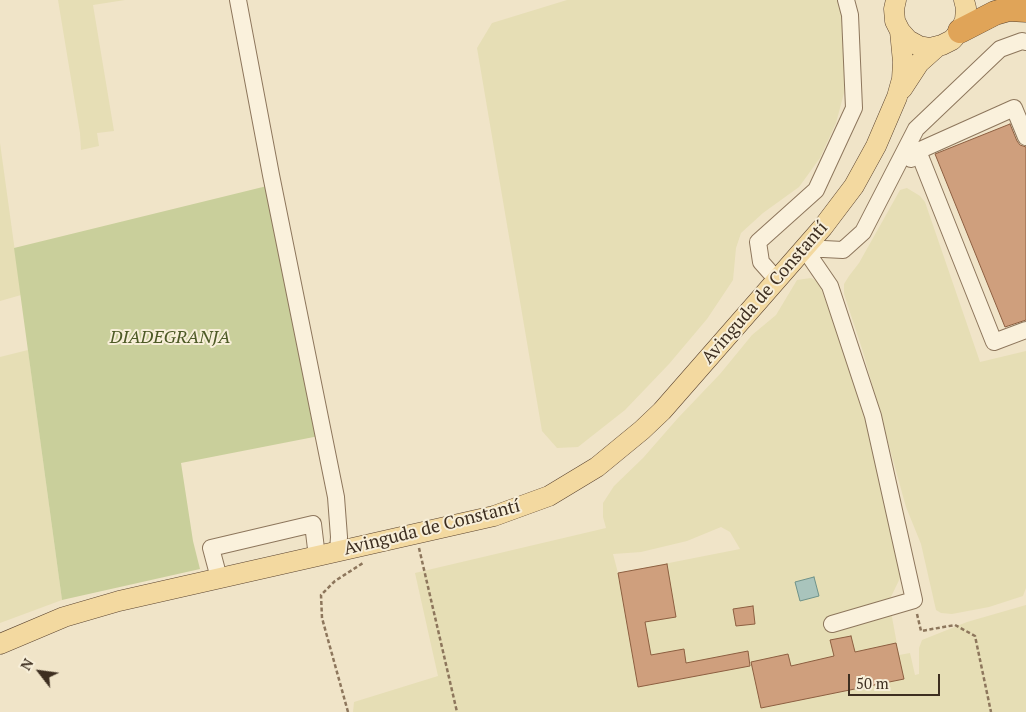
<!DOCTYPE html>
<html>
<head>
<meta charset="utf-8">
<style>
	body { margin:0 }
	#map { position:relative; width:1026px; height:712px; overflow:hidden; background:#f0e4c8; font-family:"PT Serif",serif }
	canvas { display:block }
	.north { position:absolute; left:15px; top:647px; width:50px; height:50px; -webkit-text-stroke:4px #f7eed8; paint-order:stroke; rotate:300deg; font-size:14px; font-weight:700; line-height:20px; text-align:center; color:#3d2e20 }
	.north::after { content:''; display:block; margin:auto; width:18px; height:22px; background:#3d2e20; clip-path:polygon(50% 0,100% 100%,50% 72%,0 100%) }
	.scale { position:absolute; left:848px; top:674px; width:92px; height:22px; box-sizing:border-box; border:2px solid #3d2e20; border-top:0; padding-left:6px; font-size:15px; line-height:18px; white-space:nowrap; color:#3d2e20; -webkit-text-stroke:4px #f7eed8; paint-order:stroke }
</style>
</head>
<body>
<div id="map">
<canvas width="1026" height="712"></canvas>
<div class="north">N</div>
<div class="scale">50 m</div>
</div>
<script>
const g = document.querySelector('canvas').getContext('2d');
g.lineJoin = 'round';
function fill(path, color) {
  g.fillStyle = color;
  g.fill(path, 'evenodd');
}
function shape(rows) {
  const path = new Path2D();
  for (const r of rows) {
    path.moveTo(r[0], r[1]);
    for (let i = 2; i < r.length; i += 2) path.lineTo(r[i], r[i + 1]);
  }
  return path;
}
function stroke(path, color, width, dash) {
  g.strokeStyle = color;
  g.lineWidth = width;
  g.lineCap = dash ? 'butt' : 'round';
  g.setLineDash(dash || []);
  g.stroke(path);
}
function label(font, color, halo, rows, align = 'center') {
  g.font = font + ' "PT Serif",serif';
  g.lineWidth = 4;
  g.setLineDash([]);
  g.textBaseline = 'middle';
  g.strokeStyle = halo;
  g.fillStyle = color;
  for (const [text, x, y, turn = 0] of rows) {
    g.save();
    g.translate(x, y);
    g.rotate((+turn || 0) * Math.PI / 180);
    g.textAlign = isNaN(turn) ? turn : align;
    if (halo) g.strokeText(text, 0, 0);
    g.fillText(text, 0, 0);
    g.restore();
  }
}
fill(shape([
	[58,0,125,0,93,5,114,131,97,133,99,146,81,150,80,133],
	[567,0,840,0,844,51,844,93,836,123,820,158,799,187,763,213,741,233,736,248,733,280,707,319,669,364,625,410,578,447,557,448,542,431,477,48,492,23],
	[0,143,21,295,0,301],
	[907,188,920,196,925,202,980,362,1026,351,1026,588,1023,596,989,607,952,614,941,613,936,610,921,544,906,507,863,352,844,294,844,284,849,276,859,263,900,190],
	[811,278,819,282,853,379,865,417,881,479,902,574,889,601,899,655,910,653,915,675,919,674,919,648,922,640,967,622,1026,605,1026,712,353,712,354,702,438,676,415,573,606,528,603,517,603,503,614,486,643,458,678,418,720,374,752,335,776,315,797,280],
	[721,527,730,532,740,549,618,573,613,554,641,552,687,541],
	[28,350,62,600,0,623,0,357]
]), '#e6deb5');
fill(shape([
	[267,186,319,436,181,463,193,541,200,569,62,600,14,248]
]), '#c9cf9b');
const water = shape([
	[814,577,819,596,800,601,795,582,814,577]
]);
fill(water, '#a9c4bc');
stroke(water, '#6f938a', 1);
const building = shape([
	[1010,124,1017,141,1020,145,1026,147,1026,320,1005,327,935,154,1010,124],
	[667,564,676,617,645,622,651,655,684,649,686,663,748,651,750,666,638,687,618,573,667,564],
	[753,606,755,624,736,626,733,609,753,606],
	[851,636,855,652,896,643,904,679,761,708,751,662,788,654,791,666,834,656,830,640,851,636]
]);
fill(building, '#cf9f7d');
stroke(building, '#8d5f41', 1);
const minor = shape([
	[238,0,271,175,336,497,339,537,338,551],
	[918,151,994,342,1026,330],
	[911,159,918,151,1014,108,1026,137],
	[804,248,830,286,873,416,914,600,832,624],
	[804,248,843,250,863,232,916,129,1000,49,1022,41,1026,42],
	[777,280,761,262,758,242,816,190,854,108,850,15,846,0],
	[219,578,211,548,313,524,317,557]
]);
const major = shape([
	[896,0,894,9,895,21,900,31,908,40,919,46,930,48,942,45,952,40,960,31,965,20,966,8,964,0],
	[902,89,919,63,938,46],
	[0,644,64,617,119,601,494,516,549,496,597,467,642,430,662,411,823,227,854,186,876,146,897,97,902,79,903,62,900,31]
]);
const highway = shape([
	[960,31,995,13,1009,9,1026,10]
]);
stroke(minor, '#8d765c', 18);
stroke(major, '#5b4430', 21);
stroke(highway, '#5b4430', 25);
stroke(shape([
	[419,548,457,712],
	[917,614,921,631,955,625,975,636,991,712],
	[348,712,322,618,321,595,335,581,363,563]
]), '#8d765c', 2.5, [4, 2.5]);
stroke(minor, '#faf1dc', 16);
stroke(major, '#f3d9a0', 20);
stroke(highway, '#e0a458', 24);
label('18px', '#3d2e20', '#f7eed8', [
	["Avinguda de Constantí",765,293,-49],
	["Avinguda de Constantí",432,528,-14]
]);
label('italic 18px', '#4d5a26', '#f7eed8', [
	["DIADEGRANJA",170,338]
]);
</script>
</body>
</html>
